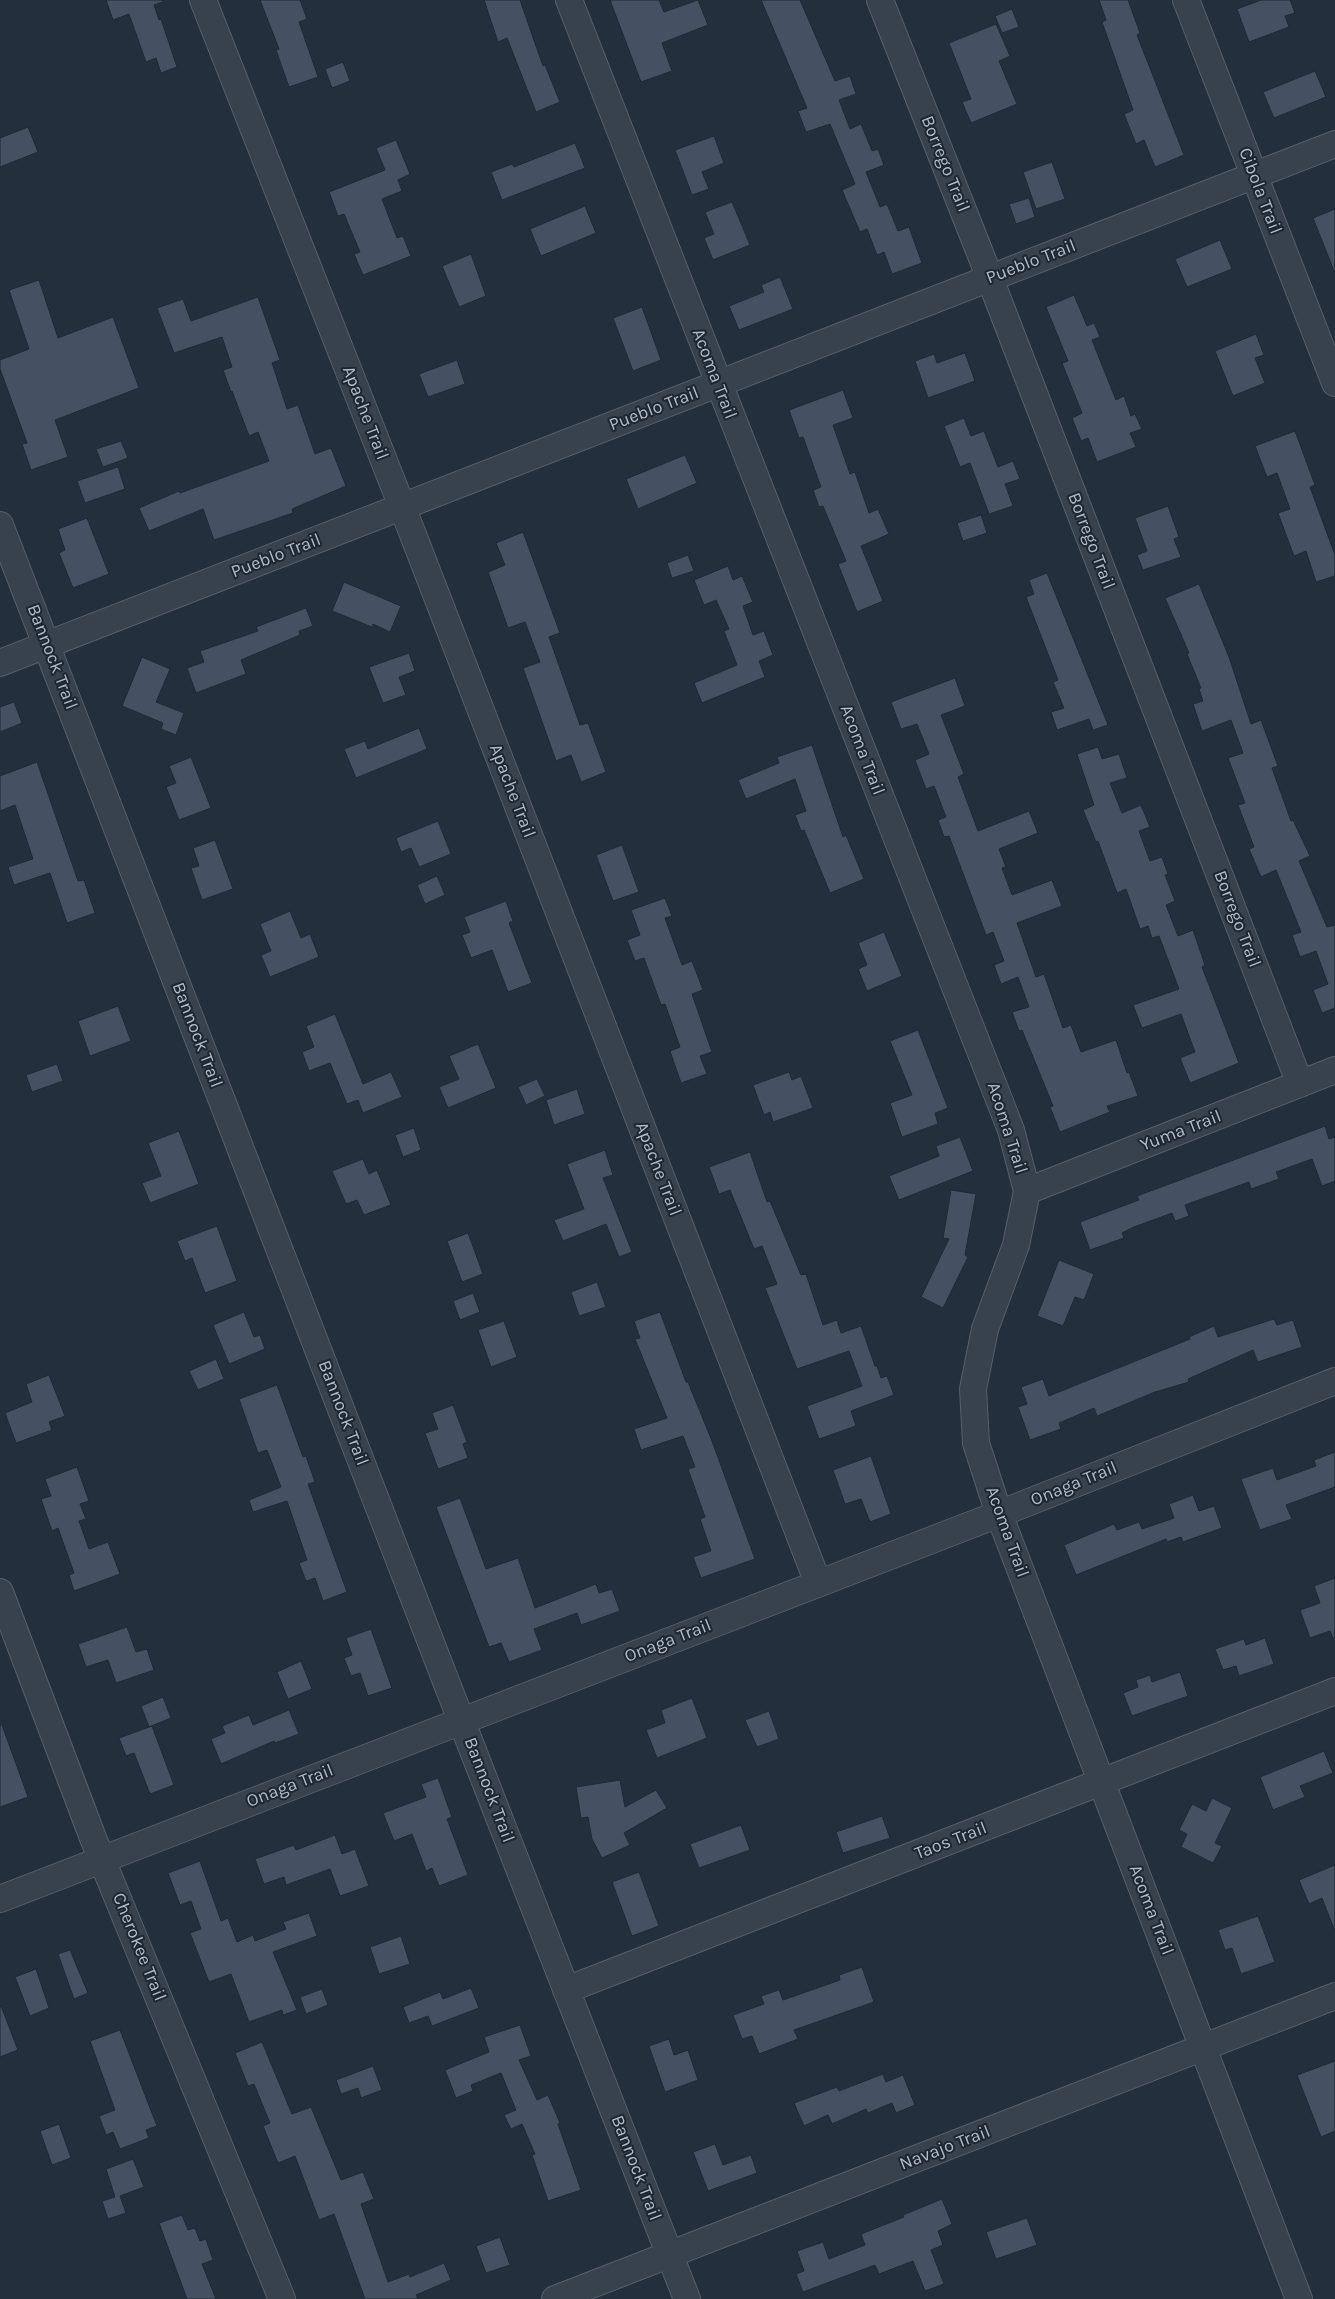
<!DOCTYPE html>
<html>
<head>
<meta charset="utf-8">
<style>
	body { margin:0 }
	canvas { display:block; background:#242f3e }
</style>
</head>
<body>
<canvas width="1335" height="2299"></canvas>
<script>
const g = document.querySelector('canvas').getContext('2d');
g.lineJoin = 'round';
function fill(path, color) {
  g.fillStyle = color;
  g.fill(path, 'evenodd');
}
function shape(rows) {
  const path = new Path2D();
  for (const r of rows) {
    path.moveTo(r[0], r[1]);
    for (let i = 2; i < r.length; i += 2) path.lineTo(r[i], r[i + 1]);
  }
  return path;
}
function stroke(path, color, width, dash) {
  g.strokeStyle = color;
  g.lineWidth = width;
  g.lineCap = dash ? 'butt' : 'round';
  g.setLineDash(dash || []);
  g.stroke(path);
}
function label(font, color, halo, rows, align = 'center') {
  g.font = font + ' Karla,sans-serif';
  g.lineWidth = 4;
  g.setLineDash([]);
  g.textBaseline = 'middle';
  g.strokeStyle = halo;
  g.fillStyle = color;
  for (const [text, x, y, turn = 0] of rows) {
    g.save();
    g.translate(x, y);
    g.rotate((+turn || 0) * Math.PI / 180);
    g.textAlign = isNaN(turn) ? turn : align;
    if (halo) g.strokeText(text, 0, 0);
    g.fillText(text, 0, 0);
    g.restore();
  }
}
const building = shape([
	[106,0,162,0,163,2,154,5,159,20,161,19,177,67,161,73,156,58,146,62,129,14,113,20,106,0],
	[260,0,300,0,307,19,299,22,318,77,289,87,276,50,279,49,260,0],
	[484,0,520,0,543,66,545,65,560,102,536,112,507,38,498,42,484,0],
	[610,0,659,0,664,12,698,0,708,25,662,43,672,71,641,82,610,0],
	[761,0,800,0,835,81,850,76,856,94,839,100,850,129,861,124,872,151,878,149,884,165,866,172,880,207,887,204,898,231,909,227,922,263,892,274,884,252,877,255,867,229,860,232,842,190,855,184,830,124,806,132,798,111,807,108,761,0],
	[1099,0,1128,0,1140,33,1137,35,1184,155,1155,167,1144,140,1136,144,1124,114,1133,110,1102,22,1106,20,1099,0],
	[1261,0,1290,0,1295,13,1285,16,1289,27,1249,42,1237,9,1261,0],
	[1012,9,1019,27,1002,33,995,16,1012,9],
	[996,24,1010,56,999,61,1017,104,971,123,962,102,971,99,949,43,996,24],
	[343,62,350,81,332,88,325,69,343,62],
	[1315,71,1326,97,1274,118,1263,92,1315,71],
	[28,127,38,152,0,167,0,138,28,127],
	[714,136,724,163,702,172,709,189,692,195,675,150,714,136],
	[396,140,410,174,398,180,402,191,382,199,397,238,403,236,411,256,363,275,354,254,360,252,344,214,338,216,329,192,385,170,376,148,396,140],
	[575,143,585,168,502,200,491,172,512,164,514,167,575,143],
	[1052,162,1065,199,1036,209,1023,172,1052,162],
	[1029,198,1035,217,1016,224,1009,204,1029,198],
	[732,202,750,245,713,260,704,238,714,234,705,212,732,202],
	[585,206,596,233,541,256,530,229,585,206],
	[1335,209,1335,271,1334,271,1313,218,1335,209],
	[1220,240,1232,269,1187,287,1175,259,1220,240],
	[471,254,486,296,459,307,442,266,471,254],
	[780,277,793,309,739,330,729,306,764,292,761,285,780,277],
	[39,280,58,338,113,317,139,388,55,420,68,457,31,470,22,444,27,443,0,369,0,360,29,349,9,290,39,280],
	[1074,295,1087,326,1094,323,1100,337,1092,340,1116,400,1124,396,1131,416,1135,414,1142,429,1130,433,1136,447,1097,462,1088,438,1081,441,1072,418,1082,413,1062,363,1068,361,1046,307,1074,295],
	[258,297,280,360,272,363,287,409,298,405,315,454,331,448,346,486,292,509,293,513,214,540,203,509,149,531,139,508,179,491,180,493,269,461,258,432,249,436,232,391,231,392,223,370,232,367,222,337,174,353,157,308,183,299,191,321,258,297],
	[642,307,661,360,633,371,613,318,642,307],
	[1256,334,1264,355,1255,358,1265,383,1233,396,1215,351,1256,334],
	[965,353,975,381,928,398,915,361,934,354,937,363,965,353],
	[457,360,465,384,428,397,419,374,457,360],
	[843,390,853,418,833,425,850,474,855,472,869,513,878,509,889,534,861,546,883,601,857,612,838,564,846,561,823,506,819,507,813,490,821,487,803,437,799,438,789,410,843,390],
	[964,418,971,436,984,431,998,467,1013,461,1020,479,1005,484,1013,506,989,514,970,463,960,467,944,426,964,418],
	[1295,431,1315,485,1310,487,1335,555,1335,576,1316,582,1306,551,1294,556,1278,513,1290,509,1277,473,1267,477,1255,446,1295,431],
	[121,441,128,458,103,467,96,449,121,441],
	[685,455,697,483,638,509,626,479,685,455],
	[118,467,125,489,85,503,77,481,118,467],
	[1168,506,1179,537,1174,539,1181,557,1143,570,1137,555,1147,551,1135,518,1168,506],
	[981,515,987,533,963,541,957,523,981,515],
	[87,518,109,574,73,588,59,553,65,550,58,529,87,518],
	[523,532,560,633,549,637,580,725,588,723,606,772,581,782,571,755,556,761,523,668,540,662,525,622,508,628,488,572,505,565,496,543,523,532],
	[688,555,694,571,672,578,667,563,688,555],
	[728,566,733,580,742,576,753,602,743,606,753,635,764,631,773,655,759,661,765,677,702,703,694,683,737,665,724,631,729,629,716,600,704,605,694,580,728,566],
	[1047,573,1108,725,1093,730,1089,719,1057,730,1051,712,1064,708,1053,682,1058,680,1026,597,1034,594,1029,580,1047,573],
	[344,582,401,606,390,632,373,624,372,627,332,611,344,582],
	[1199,584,1229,657,1251,724,1261,720,1278,766,1272,768,1291,821,1293,820,1310,856,1299,861,1327,927,1335,925,1335,1008,1322,1013,1313,990,1328,984,1316,951,1300,957,1292,935,1301,932,1276,870,1261,877,1249,849,1254,847,1238,805,1245,803,1228,758,1243,753,1231,720,1202,731,1193,704,1203,701,1199,689,1201,688,1187,654,1189,653,1165,598,1199,584],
	[306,608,313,626,299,631,300,635,241,660,246,674,196,693,187,668,204,662,200,651,258,631,256,627,306,608],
	[409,653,415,671,399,677,406,695,383,703,369,667,409,653],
	[142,657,170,669,156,702,184,713,176,735,161,729,163,723,122,706,142,657],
	[955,678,965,706,941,715,964,774,958,777,978,831,1029,811,1038,833,999,849,1006,867,1002,868,1012,895,1052,880,1062,906,1017,923,1036,977,1044,974,1063,1028,1071,1025,1081,1052,1116,1040,1127,1073,1129,1072,1138,1096,1107,1106,1110,1112,1060,1132,1050,1107,1053,1106,1022,1030,1019,1031,1012,1012,1029,1007,1018,977,1001,984,994,965,1004,961,993,932,986,935,949,836,944,837,938,820,946,817,934,786,926,789,915,760,929,754,917,724,901,729,891,702,955,678],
	[14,702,22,723,0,732,0,707,14,702],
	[419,728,427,749,356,778,344,749,365,741,368,749,419,728],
	[812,745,843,837,846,835,864,879,830,893,804,830,801,831,795,815,806,811,795,779,746,799,738,780,779,763,777,757,812,745],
	[1098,747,1102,759,1119,754,1127,778,1110,783,1122,813,1141,805,1150,827,1139,831,1150,861,1162,857,1168,874,1165,875,1175,901,1166,905,1178,936,1193,930,1205,965,1202,967,1239,1063,1190,1083,1180,1058,1195,1052,1181,1014,1142,1028,1133,1005,1179,989,1159,936,1152,938,1148,926,1140,929,1126,889,1117,893,1098,841,1096,842,1083,810,1094,805,1077,754,1098,747],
	[191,757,211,808,179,820,166,787,176,783,169,766,191,757],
	[37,762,78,881,84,880,95,913,67,923,50,873,14,885,8,867,33,859,15,805,0,811,0,776,37,762],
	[438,821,451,854,419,867,411,848,401,852,396,838,438,821],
	[215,840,233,889,202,900,191,868,199,866,193,848,215,840],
	[622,845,639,892,613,901,596,855,622,845],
	[437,876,445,895,425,904,417,885,437,876],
	[665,898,672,916,665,918,682,965,692,961,703,990,692,994,712,1052,700,1056,707,1074,681,1083,670,1051,680,1047,665,1004,661,1005,644,958,635,961,627,940,640,935,631,910,665,898],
	[506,901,513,921,509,923,532,983,508,992,492,950,471,958,462,935,470,932,464,917,506,901],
	[290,911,301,938,310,934,319,957,270,977,261,955,271,951,260,924,290,911],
	[884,932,902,976,867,991,858,969,867,965,858,943,884,932],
	[118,1006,131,1041,90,1056,78,1021,118,1006],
	[335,1014,363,1084,391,1072,402,1097,363,1113,358,1100,347,1104,330,1063,309,1071,302,1052,314,1047,306,1026,335,1014],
	[918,1030,948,1108,935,1113,938,1124,902,1137,890,1103,912,1095,890,1041,918,1030],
	[478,1044,496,1088,448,1108,439,1087,459,1079,449,1056,478,1044],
	[57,1064,63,1081,32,1092,26,1075,57,1064],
	[789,1072,792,1080,801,1076,813,1108,773,1122,770,1112,764,1115,753,1085,789,1072],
	[537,1079,545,1096,526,1105,518,1087,537,1079],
	[577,1089,585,1114,554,1125,546,1100,577,1089],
	[1325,1126,1329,1139,1335,1137,1335,1181,1322,1186,1312,1159,1276,1172,1279,1179,1251,1189,1249,1182,1185,1205,1189,1216,1175,1221,1172,1213,1134,1227,1122,1233,1124,1238,1090,1250,1080,1222,1139,1200,1137,1196,1325,1126],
	[414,1128,421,1150,403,1157,395,1135,414,1128],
	[179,1131,199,1184,150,1203,142,1183,161,1176,148,1143,179,1131],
	[960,1137,973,1171,899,1200,889,1176,939,1156,936,1146,960,1137],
	[605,1150,613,1175,603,1178,632,1252,619,1257,606,1224,563,1241,554,1220,584,1209,567,1164,605,1150],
	[750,1152,767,1202,770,1201,801,1275,806,1274,823,1325,837,1320,841,1333,861,1326,875,1366,877,1366,881,1378,887,1376,894,1395,851,1411,856,1426,819,1439,807,1406,862,1386,849,1351,797,1369,765,1288,777,1284,762,1246,754,1249,730,1190,719,1194,709,1167,750,1152],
	[363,1159,369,1174,377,1170,391,1205,364,1215,357,1200,346,1204,332,1171,363,1159],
	[951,1190,976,1194,965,1255,968,1257,943,1308,921,1297,949,1239,943,1238,951,1190],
	[217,1226,237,1281,205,1293,192,1258,185,1261,177,1241,217,1226],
	[468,1233,483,1274,462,1282,447,1241,468,1233],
	[1059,1260,1094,1274,1084,1300,1075,1297,1063,1326,1037,1316,1059,1260],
	[597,1282,606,1307,579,1316,571,1292,597,1282],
	[473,1293,480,1312,460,1320,453,1301,473,1293],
	[244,1312,254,1337,260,1335,265,1349,229,1364,213,1325,244,1312],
	[660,1312,686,1382,688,1382,712,1441,755,1559,701,1578,693,1557,711,1551,700,1519,705,1517,688,1469,695,1467,683,1436,641,1450,634,1429,667,1418,635,1339,640,1338,634,1321,660,1312],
	[1274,1319,1277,1325,1293,1320,1302,1347,1258,1362,1253,1350,1188,1379,1189,1382,1155,1392,1097,1416,1094,1408,1059,1423,1061,1429,1030,1440,1018,1407,1027,1404,1021,1387,1043,1379,1049,1396,1190,1339,1189,1337,1214,1326,1218,1337,1274,1319],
	[504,1321,517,1357,491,1367,478,1330,504,1321],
	[216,1359,224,1379,198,1390,189,1371,216,1359],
	[49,1375,65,1416,49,1422,52,1430,16,1443,5,1413,32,1402,26,1384,49,1375],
	[277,1385,303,1457,306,1456,315,1482,308,1484,347,1592,323,1601,315,1578,306,1581,299,1563,307,1560,287,1501,253,1512,249,1500,281,1487,267,1450,258,1453,239,1399,277,1385],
	[453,1405,467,1442,463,1444,468,1458,438,1469,425,1433,438,1429,432,1413,453,1405],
	[1335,1452,1335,1487,1286,1505,1292,1519,1260,1530,1241,1479,1273,1468,1277,1480,1316,1466,1314,1460,1335,1452],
	[871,1456,891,1514,870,1522,861,1499,845,1504,833,1470,871,1456],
	[77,1467,89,1501,80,1504,86,1519,79,1521,89,1549,108,1542,120,1574,74,1591,69,1575,74,1573,58,1528,52,1531,41,1499,51,1496,45,1479,77,1467],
	[1193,1495,1199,1511,1214,1506,1222,1528,1183,1542,1181,1537,1167,1542,1166,1539,1076,1575,1064,1545,1114,1524,1117,1530,1139,1522,1142,1529,1174,1518,1169,1504,1193,1495],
	[460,1498,486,1569,518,1558,535,1608,596,1584,599,1593,612,1589,620,1611,581,1625,577,1613,534,1629,542,1650,509,1662,501,1643,489,1647,436,1507,460,1498],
	[1335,1578,1335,1638,1333,1638,1330,1631,1310,1638,1300,1610,1320,1603,1314,1586,1335,1578],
	[127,1627,136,1652,147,1649,154,1670,116,1683,108,1660,86,1667,78,1644,127,1627],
	[371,1629,392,1688,368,1696,360,1673,351,1676,344,1658,352,1655,346,1638,371,1629],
	[1265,1638,1274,1664,1239,1676,1236,1666,1223,1670,1215,1649,1244,1639,1246,1645,1265,1638],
	[301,1661,312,1689,288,1699,277,1672,301,1661],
	[1180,1672,1188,1696,1132,1716,1123,1693,1138,1687,1136,1680,1150,1675,1152,1682,1180,1672],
	[163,1697,171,1718,149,1727,141,1706,163,1697],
	[692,1698,707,1738,657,1758,646,1730,665,1723,661,1710,692,1698],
	[289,1710,299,1734,275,1743,274,1741,221,1764,211,1739,225,1733,222,1726,249,1715,253,1725,289,1710],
	[769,1711,779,1739,757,1747,745,1720,769,1711],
	[0,1725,2,1725,28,1797,0,1807,0,1725],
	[152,1726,174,1785,150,1794,134,1753,126,1756,119,1738,152,1726],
	[1324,1751,1333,1773,1300,1786,1305,1797,1273,1810,1260,1777,1324,1751],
	[438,1778,452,1817,447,1819,468,1875,439,1886,432,1868,426,1871,412,1834,394,1841,383,1813,426,1797,421,1784,438,1778],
	[620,1780,625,1807,656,1790,667,1808,624,1833,630,1845,602,1858,592,1839,588,1817,581,1818,576,1787,620,1780],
	[1212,1798,1232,1808,1215,1843,1222,1846,1213,1863,1181,1847,1187,1834,1179,1830,1192,1804,1206,1811,1212,1798],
	[882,1816,890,1838,843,1853,836,1832,882,1816],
	[741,1825,750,1850,699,1868,690,1844,741,1825],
	[335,1835,342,1854,355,1849,369,1886,340,1896,330,1869,286,1885,284,1877,264,1884,255,1859,294,1845,296,1850,335,1835],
	[200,1861,221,1921,228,1918,237,1942,253,1935,255,1941,286,1929,283,1922,309,1913,317,1936,273,1952,297,2010,283,2015,282,2010,249,2022,231,1974,209,1982,190,1933,201,1929,191,1901,180,1905,168,1873,200,1861],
	[1335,1865,1335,1929,1334,1929,1322,1898,1309,1904,1299,1880,1335,1865],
	[639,1872,659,1926,632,1936,612,1882,639,1872],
	[1258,1916,1275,1962,1241,1974,1232,1948,1225,1950,1218,1930,1258,1916],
	[401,1936,410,1964,379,1974,370,1947,401,1936],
	[70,1950,88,1993,74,1999,58,1954,70,1950],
	[862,1967,874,2002,794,2030,798,2039,759,2054,752,2036,742,2039,733,2015,764,2004,761,1996,779,1990,783,2000,840,1980,839,1975,862,1967],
	[36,1969,49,2008,30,2016,15,1977,36,1969],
	[471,1988,479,2008,432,2026,428,2016,409,2023,403,2007,440,1992,443,1999,471,1988],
	[322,1989,328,2005,306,2014,300,1997,322,1989],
	[1,2006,18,2050,0,2057,0,2007,1,2006],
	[520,2025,531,2056,519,2060,537,2100,548,2095,560,2123,558,2124,581,2190,548,2201,532,2155,535,2154,522,2124,511,2129,504,2115,516,2110,501,2073,471,2085,473,2091,456,2098,445,2070,489,2052,484,2037,520,2025],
	[120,2030,157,2126,146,2130,149,2138,120,2149,113,2132,106,2135,99,2116,115,2110,90,2041,120,2030],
	[669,2039,674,2055,688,2050,698,2080,665,2092,649,2046,669,2039],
	[262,2042,292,2114,311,2107,341,2180,363,2172,374,2199,361,2204,388,2282,409,2274,410,2277,444,2263,451,2280,416,2295,418,2299,365,2299,334,2214,319,2220,295,2156,278,2163,263,2126,270,2123,254,2084,248,2086,235,2053,262,2042],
	[1335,2061,1335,2131,1321,2137,1297,2075,1335,2061],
	[373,2066,382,2090,361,2098,358,2088,341,2094,336,2080,373,2066],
	[883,2074,886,2082,903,2075,915,2105,896,2113,892,2103,868,2113,866,2109,832,2124,828,2115,804,2126,794,2103,837,2087,839,2091,883,2074],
	[59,2124,71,2158,52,2165,40,2131,59,2124],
	[715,2144,723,2165,751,2155,757,2173,708,2191,693,2152,715,2144],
	[133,2159,144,2187,120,2196,126,2213,108,2219,102,2201,115,2197,106,2169,133,2159],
	[942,2199,952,2224,938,2231,943,2245,931,2250,944,2284,925,2291,913,2261,879,2274,875,2265,803,2292,796,2274,804,2271,797,2251,823,2242,829,2259,865,2245,861,2234,904,2217,903,2215,942,2199],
	[182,2215,188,2230,195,2228,200,2241,206,2239,213,2260,202,2264,216,2299,187,2299,159,2223,182,2215],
	[1027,2218,1037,2245,996,2259,986,2232,1027,2218],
	[500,2237,510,2265,486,2273,476,2246,500,2237]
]);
fill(building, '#455162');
stroke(building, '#1f2835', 1);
const minor = shape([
	[203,0,412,532,818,1583],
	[569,0,1011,1130,1027,1191,1016,1245,985,1329,973,1389,976,1443,999,1514,1299,2299],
	[880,0,982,258,1300,1084],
	[1186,0,1335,383],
	[0,525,447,1684,687,2299],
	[0,663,1335,144],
	[1027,1191,1335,1070],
	[0,1592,93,1838,282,2299],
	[0,1899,999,1514,1335,1381],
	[566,1990,1335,1691],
	[555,2299,1335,1996]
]);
stroke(minor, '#565f6c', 28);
stroke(minor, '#38414e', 26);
label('18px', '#b4bcc9', '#1d2633', [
	["Borrego Trail",945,164,68],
	["Cibola Trail",1260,191,69],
	["Pueblo Trail",1031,262,-21],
	["Acoma Trail",714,374,69],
	["Pueblo Trail",654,409,-21],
	["Apache Trail",365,413,69],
	["Borrego Trail",1091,541,69],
	["Pueblo Trail",276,556,-21],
	["Bannock Trail",52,657,69],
	["Acoma Trail",862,750,69],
	["Apache Trail",512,791,69],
	["Borrego Trail",1237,919,69],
	["Bannock Trail",197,1035,69],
	["Acoma Trail",1007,1128,72],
	["Yuma Trail",1181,1131,-21],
	["Apache Trail",658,1169,69],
	["Bannock Trail",343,1413,69],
	["Onaga Trail",1074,1484,-22],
	["Acoma Trail",1007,1532,70],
	["Onaga Trail",668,1641,-21],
	["Onaga Trail",290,1786,-21],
	["Bannock Trail",489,1790,69],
	["Taos Trail",951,1841,-21],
	["Acoma Trail",1151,1910,69],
	["Cherokee Trail",139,1947,68],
	["Navajo Trail",945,2148,-21],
	["Bannock Trail",636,2168,69]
]);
</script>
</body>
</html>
